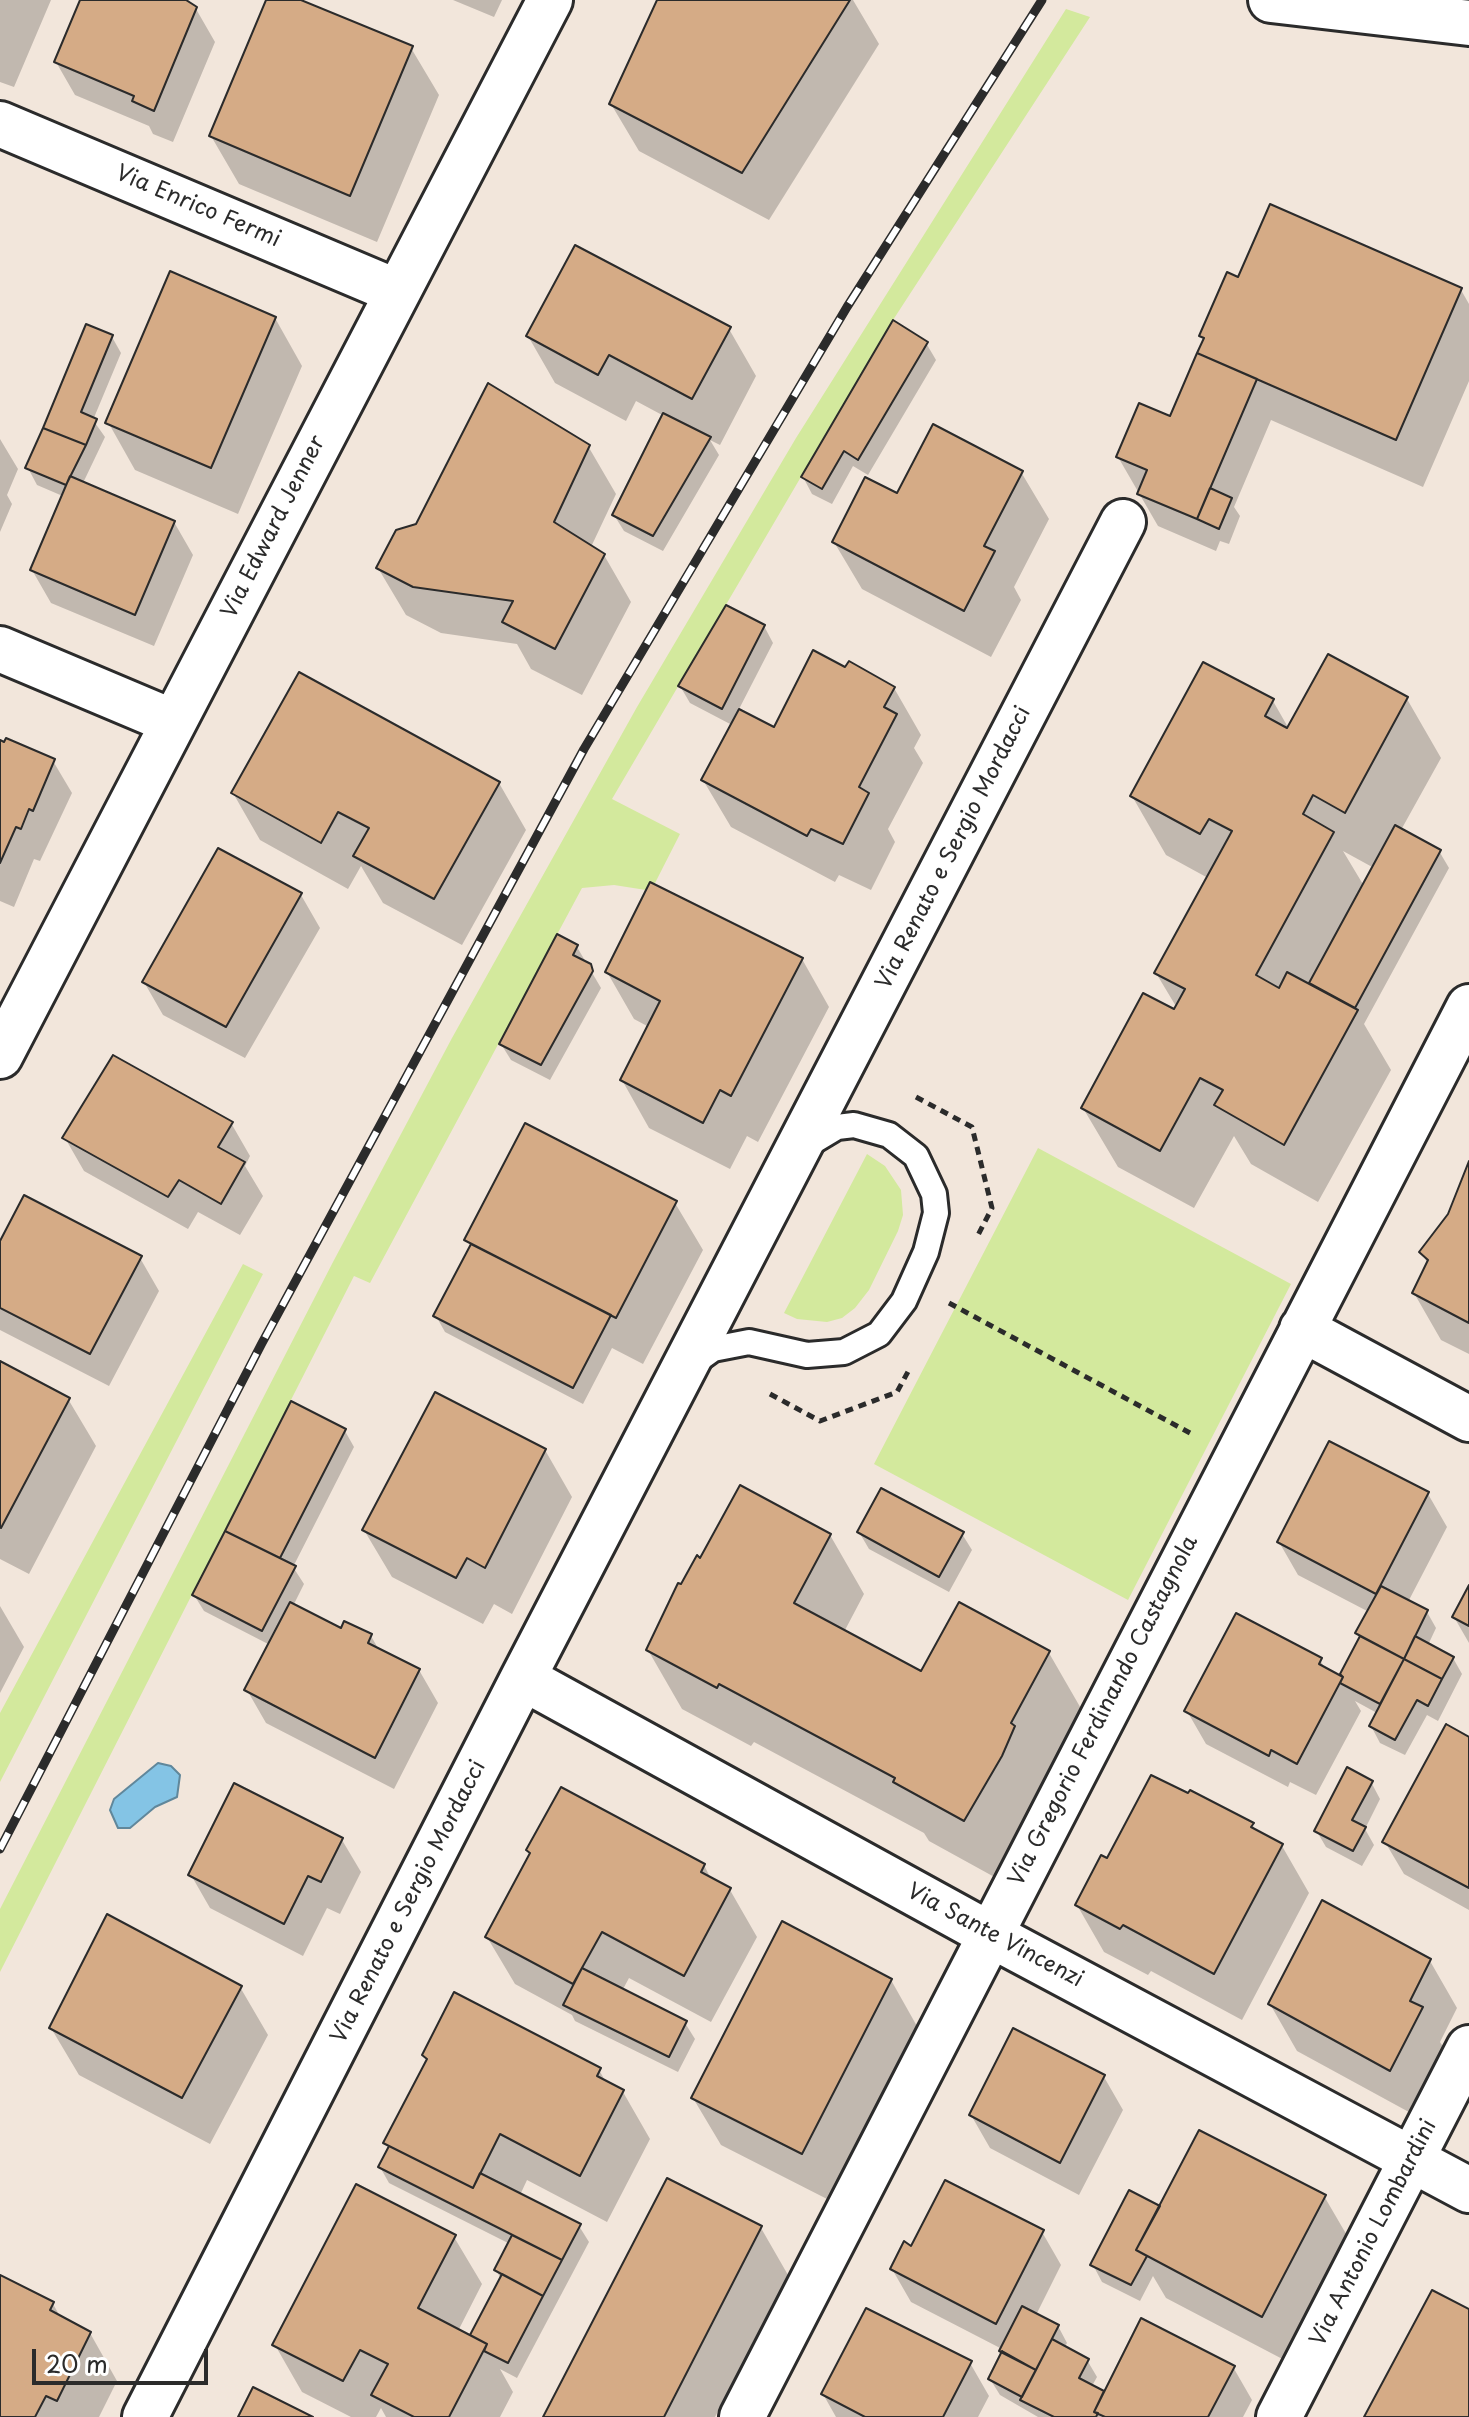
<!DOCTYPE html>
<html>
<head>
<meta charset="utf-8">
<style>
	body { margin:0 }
	#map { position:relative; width:1469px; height:2417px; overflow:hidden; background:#f2e6db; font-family:"Playpen Sans",sans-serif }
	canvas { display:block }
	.scale { position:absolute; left:32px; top:2349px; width:176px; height:36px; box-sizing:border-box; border:4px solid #2b2b2b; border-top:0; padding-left:10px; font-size:24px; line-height:28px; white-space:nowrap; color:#2b2b2b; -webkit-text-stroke:6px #fff; paint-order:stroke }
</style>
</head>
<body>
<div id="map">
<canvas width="1469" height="2417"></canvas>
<div class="scale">20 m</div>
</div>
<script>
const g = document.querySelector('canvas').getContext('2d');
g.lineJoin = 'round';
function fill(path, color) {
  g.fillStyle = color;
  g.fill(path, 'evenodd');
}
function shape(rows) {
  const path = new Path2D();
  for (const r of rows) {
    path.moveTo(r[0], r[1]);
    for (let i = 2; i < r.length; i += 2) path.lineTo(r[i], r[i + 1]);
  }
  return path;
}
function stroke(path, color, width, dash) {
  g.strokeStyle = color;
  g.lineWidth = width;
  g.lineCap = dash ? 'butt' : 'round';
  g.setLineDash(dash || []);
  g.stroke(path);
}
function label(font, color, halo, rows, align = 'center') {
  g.font = font + ' "Playpen Sans",sans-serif';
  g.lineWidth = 6;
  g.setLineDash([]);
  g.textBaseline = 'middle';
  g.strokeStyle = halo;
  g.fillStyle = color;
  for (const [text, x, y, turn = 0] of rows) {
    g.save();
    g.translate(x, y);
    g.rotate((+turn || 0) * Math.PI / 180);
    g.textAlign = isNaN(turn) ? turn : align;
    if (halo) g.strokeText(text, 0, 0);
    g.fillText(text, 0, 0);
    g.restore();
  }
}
fill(shape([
	[1066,9,1090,17,893,320,612,799,680,834,654,885,646,890,614,885,582,888,370,1283,354,1276,0,1972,0,1909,333,1262,452,1038,637,707,796,438],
	[1038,1148,1291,1284,1128,1600,874,1464],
	[867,1154,885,1166,901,1190,903,1215,898,1231,869,1290,855,1308,842,1318,827,1322,797,1319,784,1313],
	[243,1264,263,1274,0,1782,0,1713]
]), '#d3e99d');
const water = shape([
	[158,1763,171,1766,180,1775,177,1797,155,1807,130,1828,118,1828,110,1810,114,1799,158,1763]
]);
fill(water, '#84c4e5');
stroke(water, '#60879b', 2);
fill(shape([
	[0,0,51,0,14,87,0,82],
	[82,0,188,0,196,9,215,42,173,142,153,134,149,126,75,95,56,62],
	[269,0,296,0,411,48,439,95,377,242,239,184,211,136],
	[453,0,502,0,494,17],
	[659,0,853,0,879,44,769,220,639,151,611,104],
	[1239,279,1461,290,1469,304,1469,381,1423,487,1271,420,1234,507,1240,516,1229,544,1220,541,1216,551,1158,526,1118,457,1172,418,1205,342,1201,336],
	[275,318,302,366,238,514,135,470,108,422],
	[729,329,756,376,720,445,710,440,719,455,663,551,624,531,614,515,664,416,636,401,626,421,555,383,528,336],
	[112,337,121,353,93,420,105,437,83,483,174,522,193,555,154,646,51,603,32,570,65,497,37,485,28,468],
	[926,343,936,360,868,475,853,466,832,504,812,494,803,477],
	[0,439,18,469,7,495,12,504,0,532],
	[588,446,616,494,591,547,604,555,631,602,582,695,531,669,517,644,441,633,406,615,378,568,418,526],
	[1021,472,1049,519,1014,587,1021,600,991,657,862,589,834,542,898,496],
	[764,626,773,643,738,711,775,730,846,669,894,688,921,735,914,748,923,763,888,829,895,842,871,890,839,875,835,882,731,827,703,780,732,725,690,703,680,686],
	[1407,699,1441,758,1401,830,1439,851,1449,868,1364,1024,1391,1070,1318,1202,1251,1164,1234,1136,1194,1208,1118,1167,1083,1108,1177,1008,1156,973,1208,878,1166,855,1132,796,1273,701,1289,729],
	[1343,851,1374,868,1364,886],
	[0,740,53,761,72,793,40,861,34,859,14,907,0,901],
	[499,783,526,830,462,945,383,903,361,866,348,889,260,840,233,793],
	[301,895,320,928,245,1058,163,1015,144,982],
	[577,947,601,988,550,1080,511,1060,501,1044],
	[802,959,829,1007,758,1142,747,1136,730,1169,649,1128,622,1080,649,1027,634,1019,607,972],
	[231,1123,250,1156,245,1166,263,1196,240,1235,198,1212,188,1229,84,1171,65,1138],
	[1469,1168,1469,1354,1441,1340,1414,1293,1428,1264,1421,1252,1449,1215],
	[675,1203,703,1250,643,1364,612,1348,583,1404,445,1332,436,1316,471,1247,467,1239],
	[0,1245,140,1258,159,1291,109,1386,0,1330],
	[0,1363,68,1399,96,1446,29,1574,0,1559],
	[292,1403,345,1431,354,1447,293,1567,304,1584,293,1606,342,1631,371,1636,379,1650,419,1670,438,1703,394,1789,266,1723,247,1690,270,1645,204,1611,194,1595],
	[545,1450,572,1497,512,1614,494,1604,483,1624,392,1577,364,1530],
	[1428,1494,1447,1527,1408,1602,1427,1612,1436,1628,1428,1645,1453,1658,1462,1674,1438,1721,1427,1715,1405,1755,1380,1743,1371,1726,1377,1713,1355,1701,1361,1711,1316,1795,1290,1782,1288,1787,1206,1744,1187,1711,1320,1660,1326,1670,1346,1681,1361,1639,1358,1633,1369,1612,1298,1575,1279,1542],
	[859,1532,962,1534,972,1550,949,1592,869,1549],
	[830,1535,864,1594,844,1632,922,1674,1049,1653,1083,1712,998,1879,929,1841,924,1833,754,1742,751,1746,682,1709,648,1650,682,1587,701,1561],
	[1469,1589,1469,1643,1454,1617],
	[0,1606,24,1647,0,1693],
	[1469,1739,1469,1910,1404,1874,1385,1842],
	[1371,1782,1380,1799,1365,1829,1374,1845,1362,1866,1326,1847,1316,1830],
	[1252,1824,1257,1833,1282,1846,1309,1893,1242,2020,1151,1971,1148,1975,1104,1952,1077,1905,1108,1861],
	[342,1840,361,1872,340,1914,327,1908,303,1956,210,1908,191,1875],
	[528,1850,704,1865,712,1881,730,1890,757,1937,711,2022,629,1978,622,1991,685,2023,695,2039,678,2072,575,2021,572,2015,515,1984,487,1937,531,1856],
	[1430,1961,1457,2008,1440,2042,1449,2056,1418,2117,1297,2051,1270,2004],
	[891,1980,918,2028,829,2200,721,2145,693,2098],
	[240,1987,268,2035,210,2144,79,2075,51,2028],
	[424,2055,599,2070,607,2084,623,2092,650,2139,607,2222,527,2180,520,2195,579,2226,589,2242,517,2378,500,2369,513,2392,500,2417,386,2417,381,2408,376,2417,351,2417,302,2392,275,2345,454,2237,482,2284,458,2331,476,2340,473,2335,501,2279,496,2270,510,2244,389,2183,380,2167,390,2149,386,2143,428,2062],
	[1104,2077,1123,2110,1079,2195,990,2148,971,2115],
	[1324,2196,1352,2244,1290,2363,1166,2298,1153,2276,1140,2301,1102,2282,1093,2265,1161,2208],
	[761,2228,788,2275,715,2417,545,2417],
	[1042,2232,1061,2265,1036,2315,1058,2326,1067,2343,1064,2348,1087,2360,1097,2377,1092,2386,1105,2393,1233,2367,1252,2400,1243,2417,1038,2417,1000,2395,990,2379,1002,2349,911,2302,892,2269,912,2248],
	[0,2278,53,2304,61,2318,90,2333,117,2381,99,2417,0,2417],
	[970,2363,989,2396,978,2417,836,2417,823,2394]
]), '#0003');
const building = shape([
	[80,0,186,0,197,7,154,111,132,101,134,96,54,62,80,0],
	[266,0,301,0,413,46,350,196,209,136,266,0],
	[657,0,850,0,742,173,609,104,657,0],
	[1270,204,1462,288,1396,440,1197,353,1204,338,1199,336,1227,272,1238,277,1270,204],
	[575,245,731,327,692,399,609,355,598,375,526,336,575,245],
	[170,271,276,317,211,468,105,423,170,271],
	[893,320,928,342,858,460,844,451,822,489,801,477,893,320],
	[86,324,113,335,81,412,97,419,86,445,43,428,86,324],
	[1197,353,1257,379,1197,519,1137,494,1147,470,1116,457,1139,403,1170,416,1197,353],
	[488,383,590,445,554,522,605,554,555,649,502,622,513,601,413,587,376,568,396,530,416,524,488,383],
	[663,413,711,437,653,536,612,515,663,413],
	[933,424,1023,471,984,546,995,551,964,611,832,542,865,477,897,493,933,424],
	[43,428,86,445,66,485,25,468,43,428],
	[70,476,175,521,135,615,30,570,70,476],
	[1210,488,1232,498,1219,529,1197,519,1210,488],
	[726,605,765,625,722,709,678,686,726,605],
	[813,650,845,667,849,661,895,687,884,707,897,714,859,787,869,793,843,844,811,829,807,836,701,780,739,709,774,727,813,650],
	[1328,654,1408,697,1345,813,1313,795,1303,814,1334,832,1256,975,1279,988,1287,972,1358,1010,1284,1145,1214,1105,1223,1090,1200,1078,1160,1151,1081,1108,1143,993,1174,1009,1185,989,1154,973,1232,831,1209,819,1200,834,1130,796,1203,662,1274,699,1265,716,1287,728,1328,654],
	[299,672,500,782,434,899,353,856,369,828,338,812,321,843,231,793,299,672],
	[6,738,55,759,33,811,29,809,21,829,16,827,0,863,0,740,4,742,6,738],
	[1395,825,1441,850,1355,1008,1309,983,1395,825],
	[218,848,302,893,226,1027,142,982,218,848],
	[650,882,803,958,731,1096,720,1090,703,1123,620,1080,660,1001,605,972,650,882],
	[557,934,578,945,573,955,591,964,593,971,541,1065,499,1044,557,934],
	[113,1055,233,1122,218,1147,245,1162,221,1204,179,1180,168,1197,62,1138,113,1055],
	[525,1123,677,1201,616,1318,464,1240,525,1123],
	[1469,1161,1469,1323,1412,1293,1428,1260,1419,1252,1448,1214,1469,1161],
	[24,1195,142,1256,90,1354,0,1308,0,1241,24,1195],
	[471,1244,611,1315,573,1388,433,1316,471,1244],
	[0,1361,70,1398,1,1528,0,1527,0,1361],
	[435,1392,546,1449,485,1568,467,1558,456,1578,362,1530,435,1392],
	[291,1401,346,1429,280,1558,225,1531,291,1401],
	[1329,1441,1429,1492,1376,1594,1277,1542,1329,1441],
	[740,1485,831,1534,794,1603,921,1671,959,1602,1050,1651,1011,1723,1015,1726,1002,1756,964,1821,893,1782,895,1778,719,1684,717,1688,646,1650,678,1583,681,1584,697,1555,700,1558,740,1485],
	[881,1488,964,1532,939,1577,857,1532,881,1488],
	[225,1531,296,1566,262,1631,192,1595,225,1531],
	[1469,1585,1469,1626,1452,1617,1469,1585],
	[1381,1586,1428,1610,1404,1659,1355,1633,1381,1586],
	[290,1602,341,1628,344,1621,372,1634,368,1643,420,1669,375,1758,244,1690,290,1602],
	[1236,1613,1322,1658,1319,1664,1343,1677,1297,1764,1271,1750,1269,1756,1184,1711,1236,1613],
	[1360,1636,1404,1659,1380,1704,1340,1683,1343,1677,1340,1674,1360,1636],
	[1415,1636,1454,1657,1442,1679,1404,1659,1415,1636],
	[1404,1659,1442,1679,1428,1706,1417,1700,1395,1740,1369,1726,1404,1659],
	[1446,1724,1469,1737,1469,1888,1382,1842,1446,1724],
	[1347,1767,1373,1781,1352,1820,1366,1827,1353,1851,1314,1831,1347,1767],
	[1151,1775,1188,1793,1190,1790,1254,1823,1251,1827,1283,1844,1214,1974,1123,1925,1120,1929,1075,1905,1101,1855,1107,1858,1151,1775],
	[234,1783,343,1838,321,1882,308,1876,284,1924,188,1875,234,1783],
	[561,1787,705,1864,701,1872,731,1888,684,1976,602,1932,573,1984,485,1937,530,1853,526,1850,561,1787],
	[1322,1900,1431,1959,1410,2001,1423,2007,1390,2071,1268,2004,1322,1900],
	[107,1914,242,1986,182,2098,49,2028,107,1914],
	[782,1921,892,1979,802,2154,691,2098,782,1921],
	[582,1968,687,2021,669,2057,563,2005,582,1968],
	[454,1992,601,2068,597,2076,624,2090,580,2176,500,2134,473,2188,383,2143,427,2059,422,2055,454,1992],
	[1013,2028,1105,2075,1060,2163,969,2115,1013,2028],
	[1199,2130,1326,2195,1262,2317,1136,2250,1199,2130],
	[389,2146,473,2188,480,2173,581,2224,562,2260,378,2167,389,2146],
	[667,2178,762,2226,664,2417,543,2417,667,2178],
	[945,2180,1044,2230,996,2324,890,2269,904,2241,911,2246,945,2180],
	[356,2184,456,2235,418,2308,487,2344,449,2417,414,2417,371,2395,388,2364,360,2350,343,2381,272,2345,356,2184],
	[1129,2190,1160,2206,1136,2250,1147,2256,1131,2285,1090,2265,1129,2190],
	[512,2235,562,2260,543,2296,494,2270,512,2235],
	[502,2274,543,2296,508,2363,484,2351,487,2344,470,2335,502,2274],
	[0,2275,54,2302,50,2310,91,2332,57,2401,46,2396,35,2417,0,2417,0,2275],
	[1432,2290,1469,2309,1469,2417,1364,2417,1432,2290],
	[1022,2306,1059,2325,1036,2370,999,2351,1022,2306],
	[866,2308,972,2361,943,2417,865,2417,821,2394,866,2308],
	[1141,2318,1235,2366,1208,2417,1105,2417,1094,2412,1141,2318],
	[1052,2339,1089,2359,1079,2378,1104,2391,1094,2412,1098,2413,1096,2417,1054,2417,1020,2400,1052,2339],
	[1002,2351,1036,2370,1022,2397,988,2379,1002,2351],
	[253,2387,313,2417,238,2417,253,2387]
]);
fill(building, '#d5ab86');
stroke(building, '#2b2b2b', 2);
const service = shape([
	[692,1364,713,1349,749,1342,807,1355,844,1352,879,1334,904,1301,926,1252,936,1213,934,1194,916,1156,889,1135,854,1125,837,1127,807,1145]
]);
const minor = shape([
	[1271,0,1469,23],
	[0,124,395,291],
	[0,649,173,722],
	[0,1056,550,0],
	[1302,1329,1469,1419],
	[523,1678,989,1934,1469,2190],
	[145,2417,523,1678,1123,522],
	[742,2417,1469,1007],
	[1279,2417,1469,2048]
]);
stroke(service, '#2b2b2b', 30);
stroke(minor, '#2b2b2b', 50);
stroke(shape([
	[916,1097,972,1127,992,1208,978,1235],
	[949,1303,1190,1433],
	[770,1394,820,1421,897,1392,910,1368]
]), '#2b2b2b', 5, [8, 6]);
stroke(service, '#fff', 24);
stroke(minor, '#fff', 44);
const rail = shape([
	[0,1849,262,1343,584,749,847,307,1042,0]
]);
stroke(rail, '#2b2b2b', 9);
stroke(rail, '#fff', 6, [18]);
label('22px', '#2b2b2b', '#fff', [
	["Via Enrico Fermi",198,207,23],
	["Via Edward Jenner",274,527,-63],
	["Via Renato e Sergio Mordacci",954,848,-63],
	["Via Gregorio Ferdinando Castagnola",1104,1711,-63],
	["Via Renato e Sergio Mordacci",409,1902,-63],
	["Via Sante Vincenzi",995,1936,28],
	["Via Antonio Lombardini",1374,2233,-63]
]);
</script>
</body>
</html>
